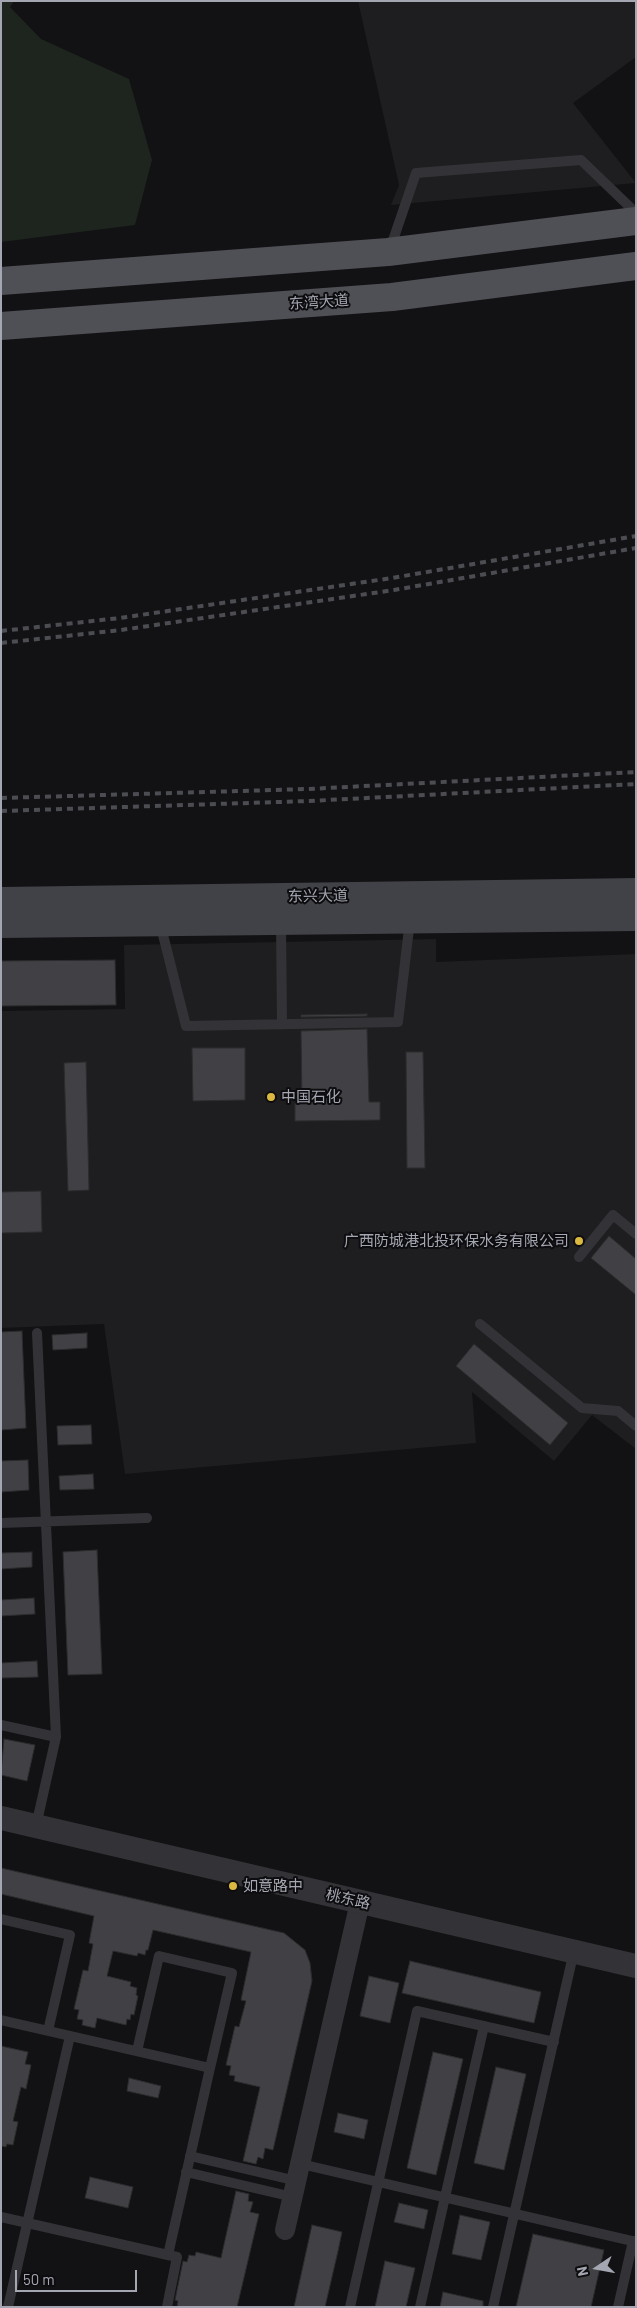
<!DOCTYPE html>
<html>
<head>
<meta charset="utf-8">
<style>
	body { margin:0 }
	#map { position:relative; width:637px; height:2308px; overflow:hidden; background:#121113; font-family:Barlow,sans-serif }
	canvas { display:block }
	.frame { position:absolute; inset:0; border:2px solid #a4a7b2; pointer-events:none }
	.north { position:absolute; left:572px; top:2243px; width:50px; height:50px; -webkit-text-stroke:4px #0d0c0e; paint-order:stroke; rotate:258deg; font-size:14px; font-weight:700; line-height:20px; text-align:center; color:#a4a7b2 }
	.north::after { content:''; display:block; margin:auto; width:18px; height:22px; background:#a4a7b2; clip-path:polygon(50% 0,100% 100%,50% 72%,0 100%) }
	.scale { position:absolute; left:15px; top:2270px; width:122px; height:22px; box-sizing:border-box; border:2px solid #a4a7b2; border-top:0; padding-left:6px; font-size:15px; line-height:18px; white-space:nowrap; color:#a4a7b2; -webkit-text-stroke:4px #0d0c0e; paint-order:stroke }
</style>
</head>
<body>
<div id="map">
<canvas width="637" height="2308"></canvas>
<div class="frame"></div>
<div class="north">N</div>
<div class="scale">50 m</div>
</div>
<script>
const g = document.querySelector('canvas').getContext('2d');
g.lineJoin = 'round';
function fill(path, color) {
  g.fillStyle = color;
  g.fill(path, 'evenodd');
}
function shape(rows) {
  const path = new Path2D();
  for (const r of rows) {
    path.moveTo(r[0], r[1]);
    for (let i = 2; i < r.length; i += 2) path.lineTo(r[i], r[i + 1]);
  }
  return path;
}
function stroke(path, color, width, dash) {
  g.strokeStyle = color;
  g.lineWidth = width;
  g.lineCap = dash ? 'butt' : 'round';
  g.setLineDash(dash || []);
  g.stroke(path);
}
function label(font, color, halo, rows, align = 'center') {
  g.font = font + ' Barlow,"Noto Sans SC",sans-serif';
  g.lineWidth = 4;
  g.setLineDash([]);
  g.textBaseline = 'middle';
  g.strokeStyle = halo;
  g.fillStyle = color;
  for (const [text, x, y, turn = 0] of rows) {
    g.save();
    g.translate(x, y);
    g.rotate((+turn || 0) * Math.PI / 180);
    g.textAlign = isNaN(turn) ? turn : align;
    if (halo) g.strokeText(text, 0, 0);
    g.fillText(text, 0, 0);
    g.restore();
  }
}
fill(shape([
	[358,1,636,1,636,57,573,103,636,183,391,205,399,185],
	[436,939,436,962,636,954,636,1449,592,1415,554,1461,472,1392,476,1443,125,1474,104,1324,1,1328,1,1011,125,1009,124,945]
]), '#1e1d1f');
fill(shape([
	[1,1,14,1,10,7,41,39,129,79,152,160,135,225,1,242]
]), '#1e251f');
const building = shape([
	[115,960,116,1005,1,1006,1,961,115,960],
	[367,1014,367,1016,301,1017,301,1015,367,1014],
	[367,1029,369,1102,380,1102,380,1120,295,1121,295,1103,302,1103,301,1031,367,1029],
	[192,1048,245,1048,245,1100,193,1101,192,1048],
	[406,1052,423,1052,425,1168,407,1168,406,1052],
	[86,1062,89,1190,68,1191,64,1063,86,1062],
	[41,1191,42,1232,1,1233,1,1192,41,1191],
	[609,1236,636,1259,636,1295,591,1258,609,1236],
	[22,1331,26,1428,1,1430,1,1332,22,1331],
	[87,1333,87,1348,53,1350,52,1335,87,1333],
	[474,1344,568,1423,550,1445,456,1366,474,1344],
	[91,1425,92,1444,58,1445,57,1426,91,1425],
	[28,1460,29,1490,1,1492,1,1461,28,1460],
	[93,1474,94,1489,60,1490,59,1476,93,1474],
	[97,1550,102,1674,68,1675,63,1552,97,1550],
	[32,1552,32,1567,1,1569,1,1553,32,1552],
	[34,1598,35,1614,1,1616,1,1600,34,1598],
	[37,1661,38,1677,1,1678,1,1663,37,1661],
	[4,1739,35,1745,27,1781,1,1775,4,1739],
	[1,1868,284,1933,305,1950,310,1963,312,1981,273,2150,265,2148,263,2159,258,2157,256,2164,243,2161,260,2087,234,2081,235,2076,229,2075,231,2066,226,2065,235,2026,239,2027,246,2001,241,2000,251,1952,153,1930,148,1950,146,1950,145,1955,138,1953,137,1956,113,1951,107,1976,131,1982,130,1986,137,1988,136,1995,138,1996,134,2015,131,2014,130,2020,127,2019,126,2025,97,2018,95,2028,82,2025,83,2020,77,2019,79,2010,74,2009,83,1970,88,1971,93,1944,89,1943,94,1916,1,1894,1,1868],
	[410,1961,541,1992,534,2023,402,1993,410,1961],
	[369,1976,399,1983,390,2023,360,2016,369,1976],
	[1,2046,28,2052,25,2064,31,2065,26,2089,21,2087,13,2121,18,2122,13,2145,7,2144,6,2147,1,2146,1,2046],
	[433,2052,463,2059,436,2175,407,2168,433,2052],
	[496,2067,526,2074,504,2170,474,2163,496,2067],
	[129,2078,161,2086,158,2098,127,2091,129,2078],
	[338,2113,368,2120,364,2139,334,2132,338,2113],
	[90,2177,133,2187,128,2208,85,2198,90,2177],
	[236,2191,249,2194,248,2201,253,2202,250,2212,259,2214,237,2307,177,2307,178,2301,175,2300,183,2261,187,2262,189,2255,195,2256,196,2252,221,2258,236,2191],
	[399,2203,428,2210,424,2229,394,2222,399,2203],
	[460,2215,490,2222,481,2260,452,2254,460,2215],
	[312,2225,342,2232,338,2251,325,2307,294,2307,312,2225],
	[533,2234,604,2250,591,2307,516,2307,533,2234],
	[385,2261,415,2268,406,2307,375,2307,385,2261],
	[443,2292,483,2301,483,2307,440,2307,443,2292]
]);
fill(building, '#414145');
stroke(building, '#2c2c2e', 1);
stroke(shape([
	[390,249,416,173,581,160,636,213],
	[281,922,282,1024],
	[160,923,186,1026,398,1022,410,920],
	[579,1257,613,1215,636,1234],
	[480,1324,582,1408,618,1411,636,1426],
	[1,1523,147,1518],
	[1,1725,56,1737],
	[36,1826,56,1737,37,1333],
	[1,1919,70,1935,48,2031],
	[1,2020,210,2068,168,2255,1,2217],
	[137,2051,159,1956,232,1973,210,2068],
	[190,2156,297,2181],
	[301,2164,636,2242],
	[186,2172,293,2197],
	[8,2307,70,2036],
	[167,2307,177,2257,168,2255],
	[350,2307,417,2011,554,2042],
	[420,2307,484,2026],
	[493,2307,574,1951],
	[618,2307,633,2241]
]), '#333337', 10);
stroke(shape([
	[285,2230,360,1902]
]), '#333337', 20);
stroke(shape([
	[1,1818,636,1966]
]), '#333337', 24);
stroke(shape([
	[1,901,636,892],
	[1,924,636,917]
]), '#414247', 28);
stroke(shape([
	[1,281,388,252,636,221],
	[1,326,392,297,636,266]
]), '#4f5056', 28);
stroke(shape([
	[1,631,120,618,392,578,636,536],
	[1,643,121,630,394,590,636,548],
	[1,798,308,789,636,772],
	[1,811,309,801,636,784]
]), '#4c4d52', 4, [6, 5]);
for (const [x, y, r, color] of [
	[271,1097,5,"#dbb941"],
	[579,1241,5,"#dbb941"],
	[233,1886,5,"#dbb941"]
]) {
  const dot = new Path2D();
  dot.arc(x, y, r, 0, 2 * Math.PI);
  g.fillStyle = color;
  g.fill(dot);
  stroke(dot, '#0d0c0e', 2);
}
label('15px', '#a4a7b2', '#0d0c0e', [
	["东湾大道",319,302,-4],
	["东兴大道",318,896,-1],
	["桃东路",348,1899,13]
]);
label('15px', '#a4a7b2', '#0d0c0e', [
	["中国石化",281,1097],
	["广西防城港北投环保水务有限公司",569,1241,"right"],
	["如意路中",243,1886]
], 'left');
</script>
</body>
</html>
